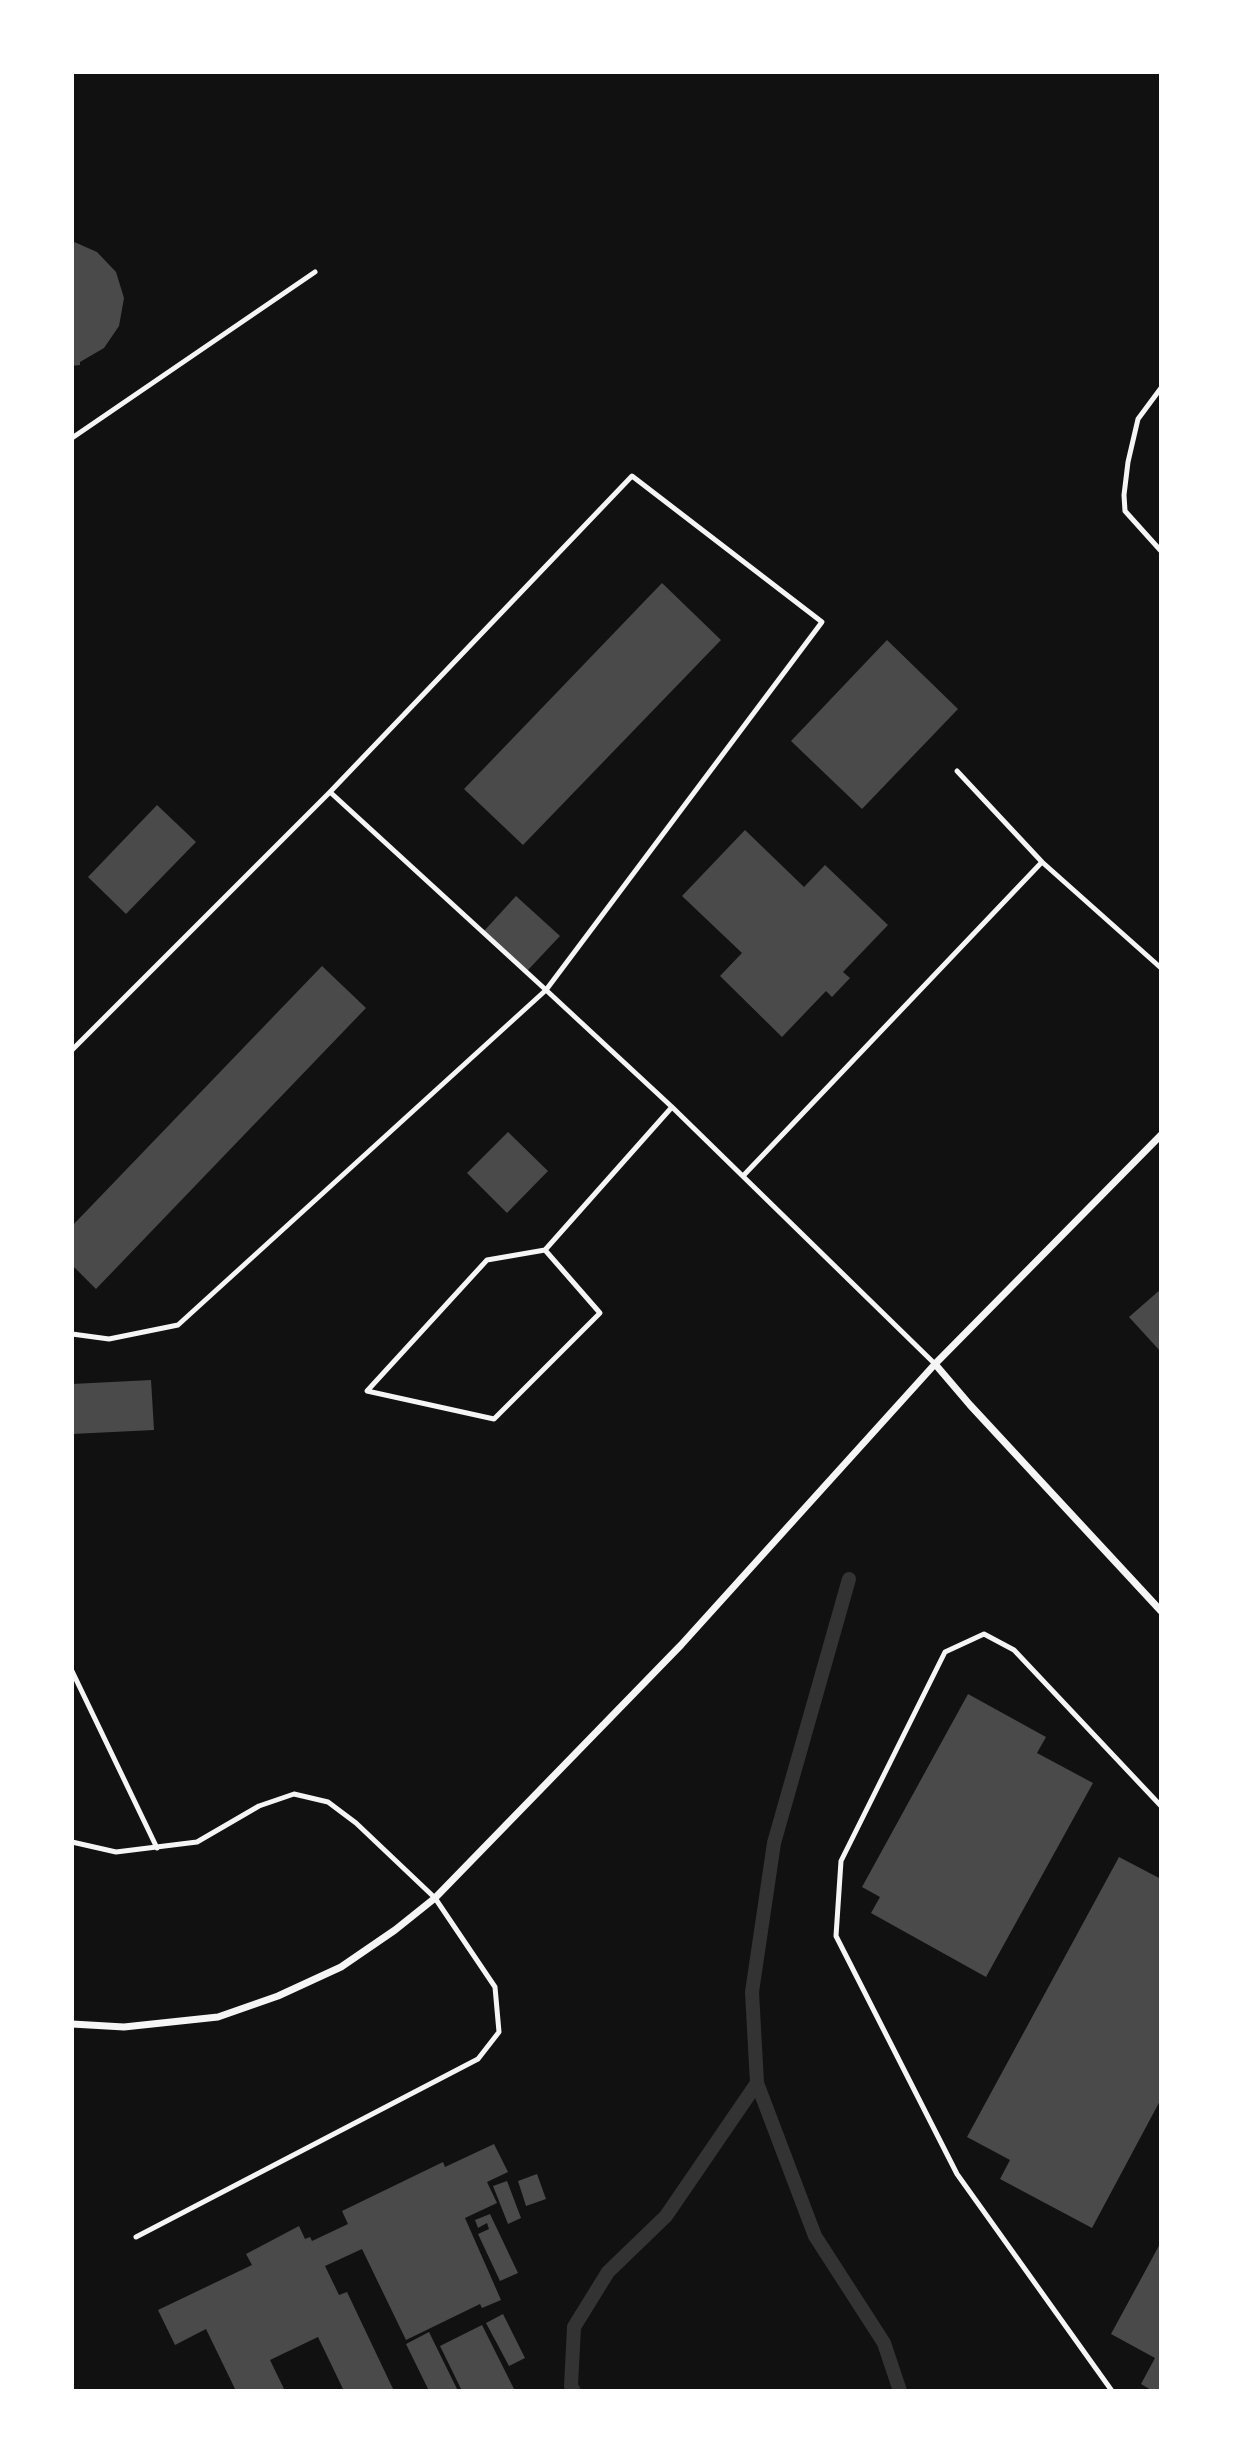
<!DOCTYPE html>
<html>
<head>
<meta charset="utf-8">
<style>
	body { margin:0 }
	#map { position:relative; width:1233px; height:2463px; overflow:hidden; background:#111; font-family:"Fira Sans Condensed",sans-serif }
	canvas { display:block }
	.frame { position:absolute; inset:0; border:74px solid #fff; pointer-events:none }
</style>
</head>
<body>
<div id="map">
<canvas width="1233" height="2463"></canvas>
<div class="frame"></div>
</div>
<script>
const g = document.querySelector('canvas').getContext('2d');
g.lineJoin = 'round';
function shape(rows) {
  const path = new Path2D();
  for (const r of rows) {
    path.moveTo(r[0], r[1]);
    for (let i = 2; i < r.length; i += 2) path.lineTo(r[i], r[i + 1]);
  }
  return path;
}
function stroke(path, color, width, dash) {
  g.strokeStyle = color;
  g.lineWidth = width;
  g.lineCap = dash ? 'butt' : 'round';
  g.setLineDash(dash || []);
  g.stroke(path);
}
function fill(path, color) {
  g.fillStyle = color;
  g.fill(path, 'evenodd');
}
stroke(shape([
	[849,1579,774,1843,752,1992,757,2083,815,2236,884,2343,900,2391],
	[574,2391,571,2386,574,2327,608,2272,666,2216,757,2083]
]), '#333', 14);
fill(shape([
	[72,241,97,252,116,272,124,298,119,326,104,348,80,362,80,365,72,366],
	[662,583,721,640,523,845,464,789],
	[887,640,958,709,862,809,791,741],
	[157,805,196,842,126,914,88,877],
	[745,830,804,887,825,865,888,925,843,972,850,978,832,997,826,991,782,1037,720,976,742,953,682,896],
	[516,896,560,936,527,971,484,931],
	[322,966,366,1008,96,1289,72,1265,72,1226],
	[508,1132,548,1171,507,1213,467,1173],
	[1161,1289,1161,1352,1129,1317],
	[151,1380,154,1430,72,1434,72,1384],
	[968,1694,1046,1737,1037,1753,1093,1783,986,1977,871,1913,880,1897,862,1887],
	[1119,1857,1161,1879,1161,2099,1092,2228,1000,2179,1010,2160,967,2137],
	[494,2144,508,2172,487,2182,497,2203,465,2218,501,2300,482,2308,480,2304,406,2340,362,2249,325,2266,339,2295,347,2292,394,2391,344,2391,318,2337,270,2360,285,2391,236,2391,206,2329,175,2345,158,2310,252,2265,246,2254,299,2226,305,2239,310,2237,312,2241,348,2224,342,2211,443,2162,445,2167],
	[537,2174,546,2199,526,2206,518,2181],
	[507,2181,521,2218,508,2224,493,2186],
	[490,2214,518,2273,500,2281,478,2234,489,2229,487,2223,478,2228,475,2220],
	[1161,2242,1161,2391,1153,2391,1141,2384,1155,2358,1111,2334],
	[503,2314,525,2358,509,2366,486,2323],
	[482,2325,515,2391,462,2391,440,2346],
	[429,2332,458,2391,429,2391,406,2344]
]), '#4a4a4a');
stroke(shape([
	[1161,388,1138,419,1128,462,1124,495,1125,511,1161,551],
	[72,438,315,272],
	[1042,862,1161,968],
	[72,1050,330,792],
	[743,1176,1042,862,957,771],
	[545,1250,487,1260,367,1391,494,1419,600,1313,545,1250,672,1107],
	[72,1334,109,1339,178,1325,546,990,822,622,632,476,330,792,546,990,672,1107,935,1364],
	[72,1671,157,1848],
	[72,1842,116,1852,197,1842,259,1806,294,1794,328,1802,356,1823,435,1898,495,1987,499,2032,478,2059,136,2237],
	[1112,2391,957,2174,836,1936,841,1861,945,1652,984,1634,1014,1650,1161,1806]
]), '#f5f5f5', 5);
stroke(shape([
	[935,1364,970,1405,1161,1611],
	[72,2024,124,2027,218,2017,278,1996,341,1967,395,1930,435,1898,681,1645,935,1364,1161,1135]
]), '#f5f5f5', 7);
</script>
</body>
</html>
